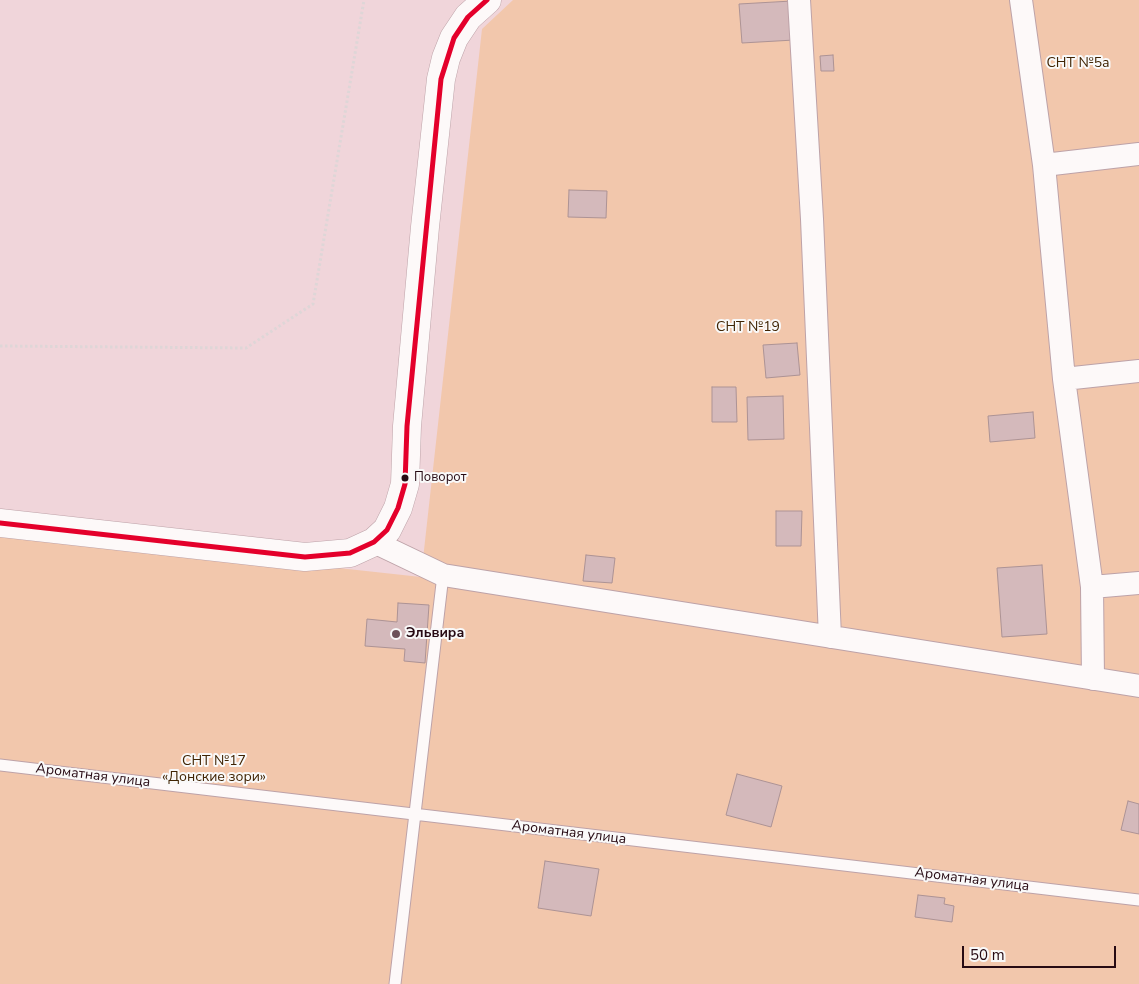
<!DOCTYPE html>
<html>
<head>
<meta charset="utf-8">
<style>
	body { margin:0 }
	#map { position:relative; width:1139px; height:984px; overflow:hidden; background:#f0d5da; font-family:"Nunito Sans",sans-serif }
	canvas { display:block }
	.scale { position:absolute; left:962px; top:946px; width:154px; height:22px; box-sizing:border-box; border:2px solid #270a13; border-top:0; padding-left:6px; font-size:15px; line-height:18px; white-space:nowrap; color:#270a13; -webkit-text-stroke:4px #f9f9f9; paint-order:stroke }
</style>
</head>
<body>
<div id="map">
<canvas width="1139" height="984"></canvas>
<div class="scale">50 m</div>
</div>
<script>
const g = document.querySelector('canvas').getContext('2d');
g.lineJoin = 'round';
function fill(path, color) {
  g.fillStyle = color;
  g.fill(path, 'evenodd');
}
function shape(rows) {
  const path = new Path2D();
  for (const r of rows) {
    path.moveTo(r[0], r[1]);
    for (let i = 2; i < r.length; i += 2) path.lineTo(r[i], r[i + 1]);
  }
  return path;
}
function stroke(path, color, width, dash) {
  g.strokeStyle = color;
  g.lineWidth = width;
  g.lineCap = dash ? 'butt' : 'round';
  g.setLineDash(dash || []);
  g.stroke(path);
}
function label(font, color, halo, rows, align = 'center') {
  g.font = font + ' "Nunito Sans",sans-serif';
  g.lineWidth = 4;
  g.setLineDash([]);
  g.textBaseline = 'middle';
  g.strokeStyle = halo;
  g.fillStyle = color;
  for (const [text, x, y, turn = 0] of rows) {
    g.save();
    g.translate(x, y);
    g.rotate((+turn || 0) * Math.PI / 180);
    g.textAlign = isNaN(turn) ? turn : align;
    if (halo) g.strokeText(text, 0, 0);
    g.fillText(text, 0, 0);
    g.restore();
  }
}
fill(shape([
	[513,0,1139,0,1139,984,0,984,0,531,421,577,482,29]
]), '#f2c7ac');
const building = shape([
	[792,1,794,40,742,43,739,4,792,1],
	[833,55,834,71,821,71,820,56,833,55],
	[569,190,607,191,606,218,568,217,569,190],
	[797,343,800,375,766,378,763,345,797,343],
	[712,387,736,387,737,422,712,422,712,387],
	[783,396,784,439,748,440,747,397,783,396],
	[1033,412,1035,438,990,442,988,416,1033,412],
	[776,511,802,511,801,546,776,546,776,511],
	[586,555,615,558,612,583,583,581,586,555],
	[1042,565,1047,634,1002,637,997,568,1042,565],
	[398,603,429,605,425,663,404,661,405,649,365,646,367,619,397,622,398,603],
	[737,774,782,786,771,827,726,815,737,774],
	[1128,801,1139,804,1139,834,1121,830,1128,801],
	[545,861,599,869,591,916,538,908,545,861],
	[918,895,945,898,944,904,954,906,952,922,915,917,918,895]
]);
fill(building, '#d4b9bb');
stroke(building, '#ad9395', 1);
const lane = shape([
	[0,765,1139,900],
	[395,984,443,575]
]);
const street = shape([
	[799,0,812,219,830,637],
	[1021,0,1044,165,1064,379,1092,587,1093,679],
	[1044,165,1139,154],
	[1064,379,1139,371],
	[374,542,443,575,1139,686],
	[1092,587,1139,583]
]);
const secondary = shape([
	[0,523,305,557,350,553,374,542,387,530,398,508,405,484,407,426,425,227,441,79,446,58,454,38,468,17,487,0]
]);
stroke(lane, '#bda2a8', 13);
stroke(street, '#bda2a8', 24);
stroke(secondary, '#bda2a8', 29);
stroke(shape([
	[0,346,246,348,313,304,364,0]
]), '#ded6d7', 3, [2.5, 2.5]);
stroke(lane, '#fdf9f9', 11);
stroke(street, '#fdf9f9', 22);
stroke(secondary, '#fdf9f9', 28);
stroke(shape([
	[0,523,305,557,350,553,374,542,387,530,398,508,405,484,407,426,441,79,454,38,468,17,487,0]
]), '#e4002b', 5);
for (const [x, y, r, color] of [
	[405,478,4.5,"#270a13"],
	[396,634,5,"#6d5159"]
]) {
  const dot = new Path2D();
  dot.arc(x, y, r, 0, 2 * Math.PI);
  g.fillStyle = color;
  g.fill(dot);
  stroke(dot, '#f9f9f9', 2);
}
label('13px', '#270a13', '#f9f9f9', [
	["Поворот",414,478]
], 'left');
label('14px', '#402403', '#f9f9f9', [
	["СНТ №5а",1078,64],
	["СНТ №19",748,328],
	["СНТ №17",214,762],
	["«Донские зори»",214,778]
]);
label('bold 14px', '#270a13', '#f9f9f9', [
	["Эльвира",406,634]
], 'left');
label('14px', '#270a13', '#f9f9f9', [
	["Ароматная улица",93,776,7],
	["Ароматная улица",569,833,7],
	["Ароматная улица",972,880,7]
]);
</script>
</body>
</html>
